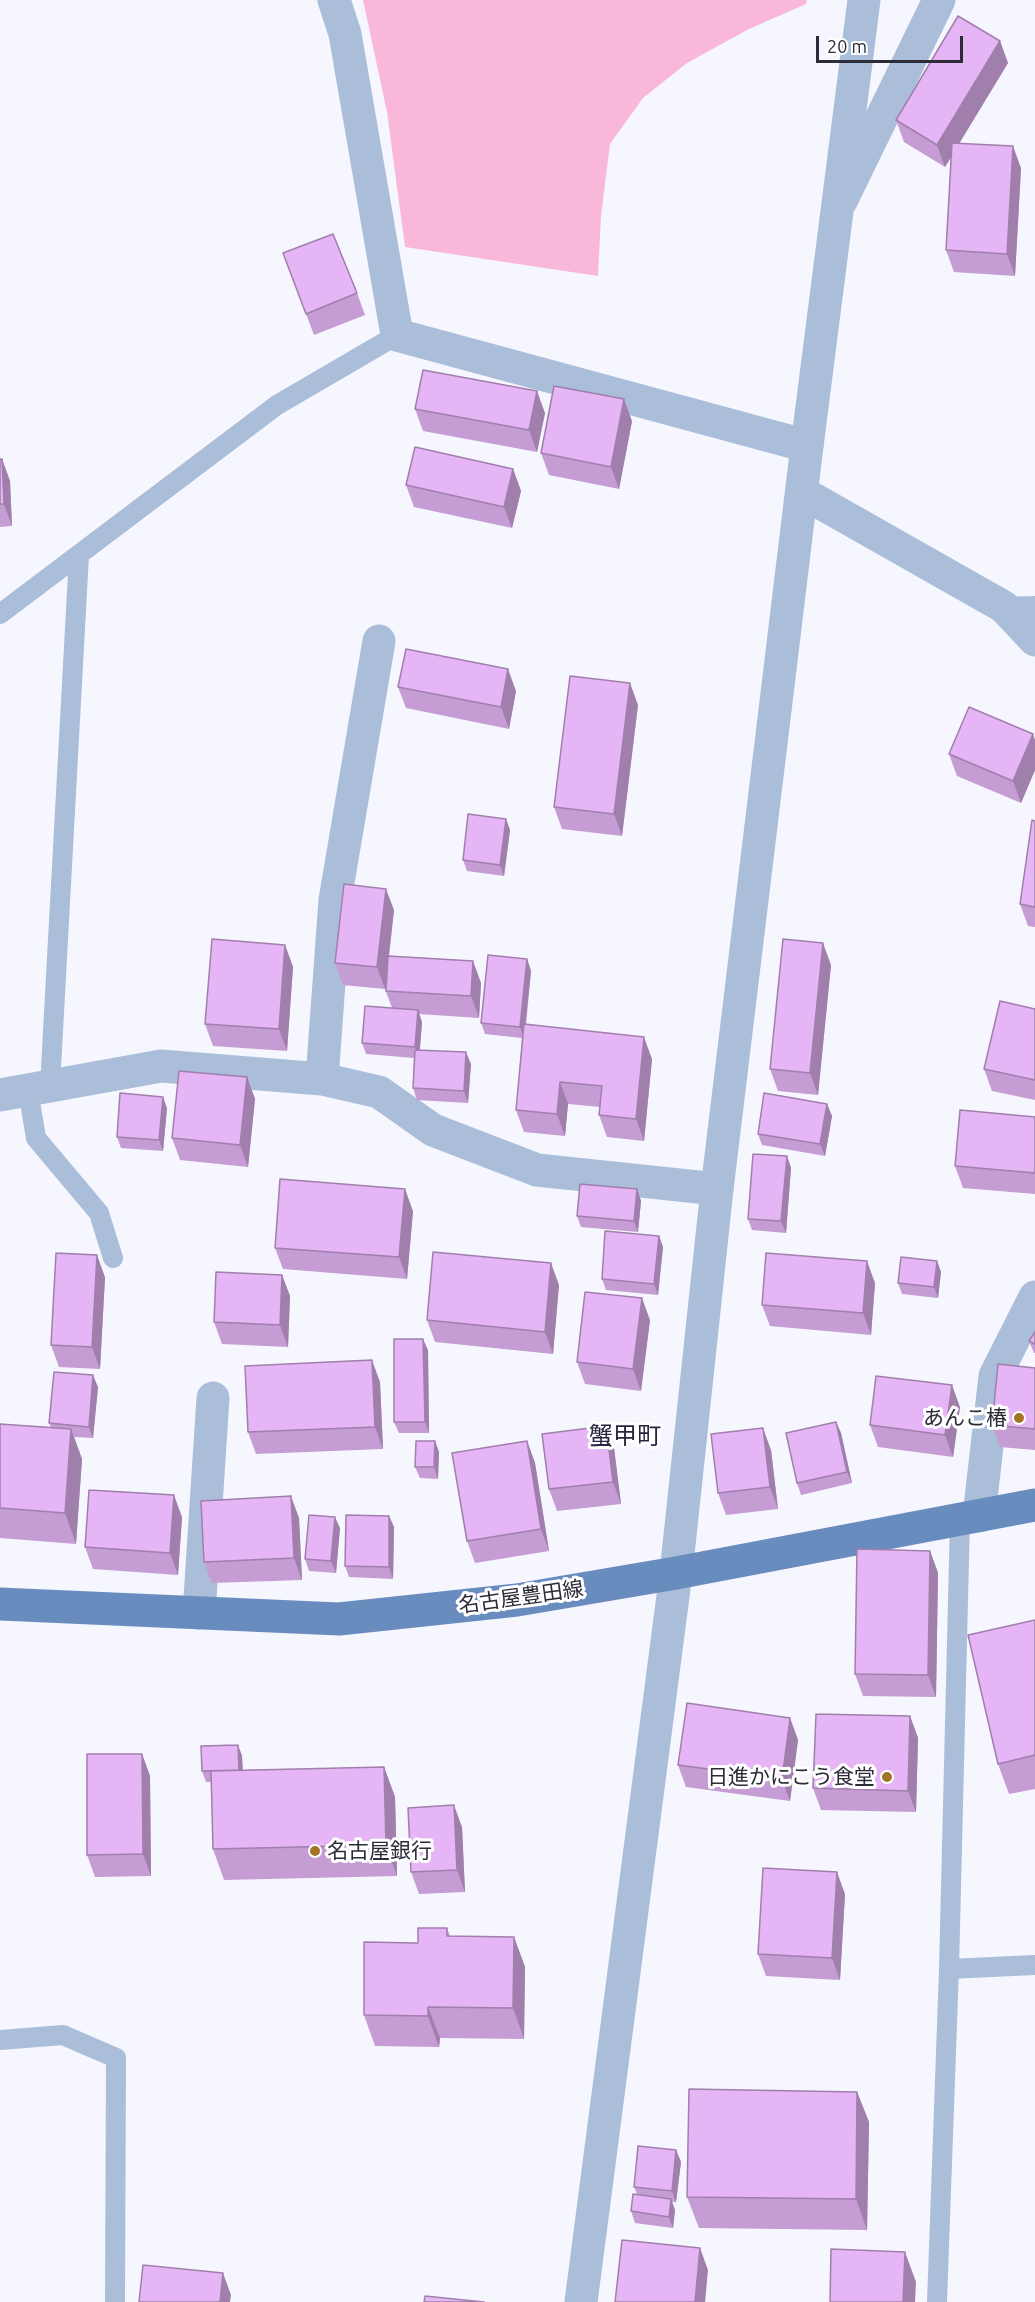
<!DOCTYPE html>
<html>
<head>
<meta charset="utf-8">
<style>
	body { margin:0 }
	#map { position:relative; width:1035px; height:2302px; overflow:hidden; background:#f6f6fe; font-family:Ubuntu,sans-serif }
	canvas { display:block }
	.scale { position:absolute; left:816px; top:36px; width:147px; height:27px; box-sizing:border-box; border:3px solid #2c2b38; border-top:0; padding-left:8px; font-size:18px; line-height:21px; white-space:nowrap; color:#2c2b38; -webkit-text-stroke:4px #fff; paint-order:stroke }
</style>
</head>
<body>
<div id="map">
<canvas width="1035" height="2302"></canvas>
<div class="scale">20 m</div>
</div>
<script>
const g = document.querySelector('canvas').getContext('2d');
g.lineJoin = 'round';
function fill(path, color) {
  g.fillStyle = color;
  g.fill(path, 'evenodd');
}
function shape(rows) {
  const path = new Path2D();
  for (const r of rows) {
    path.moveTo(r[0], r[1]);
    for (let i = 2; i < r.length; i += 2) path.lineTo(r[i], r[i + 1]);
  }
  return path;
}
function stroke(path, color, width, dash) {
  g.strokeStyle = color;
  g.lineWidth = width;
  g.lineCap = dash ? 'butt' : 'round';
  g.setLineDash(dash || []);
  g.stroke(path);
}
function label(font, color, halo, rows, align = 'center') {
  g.font = font + ' Ubuntu,"Noto Sans JP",sans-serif';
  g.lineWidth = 6;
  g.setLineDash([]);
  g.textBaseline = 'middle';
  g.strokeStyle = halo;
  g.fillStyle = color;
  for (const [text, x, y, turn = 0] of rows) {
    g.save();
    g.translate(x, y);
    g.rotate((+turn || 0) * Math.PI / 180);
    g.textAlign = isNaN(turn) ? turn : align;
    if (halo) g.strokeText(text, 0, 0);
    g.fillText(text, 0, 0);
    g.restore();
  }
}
fill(shape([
	[363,0,807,0,806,4,749,29,687,63,643,98,610,144,601,216,598,276,405,247,387,112]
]), '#f9b8d9');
stroke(shape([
	[1004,607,1035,606],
	[0,614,277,405,397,335],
	[50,1086,79,555],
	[28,1090,36,1138,99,1213,113,1258],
	[949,1969,1035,1965],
	[0,2040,63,2035,116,2058,115,2302],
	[937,2302,949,1969,960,1519]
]), '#aabeda', 20);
stroke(shape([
	[334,0,345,34,397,335,807,446],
	[841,201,939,0],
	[803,493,1004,607,1035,640],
	[322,1079,335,900,379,641],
	[0,1095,161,1066,322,1079,379,1092,433,1130,537,1170,717,1189],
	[979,1516,995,1376,1035,1297],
	[199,1613,213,1398]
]), '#aabeda', 33);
stroke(shape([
	[581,2302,676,1573,717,1189,807,446,864,0]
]), '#aabeda', 33);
stroke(shape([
	[0,1604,339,1619,517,1600,676,1573,1035,1505]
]), '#698cbf', 33);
fill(shape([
	[1000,41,1008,63,959,143,1021,168,1015,276,954,272,946,250,951,157,945,167,904,142,896,120],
	[283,253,357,293,365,315,314,335],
	[415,409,545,413,537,452,423,431],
	[632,421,619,489,549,475,541,453],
	[0,459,2,459,10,481,12,526,0,527],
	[513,469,521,491,512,528,414,507,406,485],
	[398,687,516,691,509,729,406,708],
	[638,705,622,836,562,829,554,807],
	[1035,740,1035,770,1021,803,957,776,949,754],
	[506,819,510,830,504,876,467,871,463,860],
	[1035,821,1035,927,1028,926,1020,904],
	[394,910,389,956,473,961,481,983,479,1018,419,1014,422,1022,420,1050,471,1064,468,1103,417,1100,413,1088,414,1058,366,1054,362,1043,392,1008,385,989,343,985,335,963],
	[285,945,293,967,287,1051,213,1046,205,1024],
	[527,959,531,971,526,1025,652,1059,644,1141,607,1137,599,1115,600,1107,568,1104,565,1136,524,1132,516,1110,522,1038,485,1034,481,1023],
	[831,965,818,1095,778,1091,770,1069],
	[1035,1009,1035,1100,992,1091,984,1069],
	[247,1077,255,1099,248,1167,180,1160,172,1138],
	[827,1104,832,1116,825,1156,762,1145,758,1134],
	[167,1108,163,1151,121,1148,117,1137],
	[1035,1117,1035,1194,963,1188,955,1166],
	[787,1156,791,1168,786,1233,752,1230,748,1219],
	[637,1189,641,1201,638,1232,581,1227,577,1216],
	[413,1211,407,1279,283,1269,275,1248],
	[659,1236,663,1247,658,1295,606,1290,602,1279],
	[937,1261,941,1272,938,1298,902,1294,898,1283],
	[282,1275,290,1296,288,1347,222,1344,214,1322],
	[105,1277,100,1369,59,1367,51,1345],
	[875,1283,871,1335,770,1326,762,1305],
	[559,1285,553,1354,435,1342,427,1320],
	[650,1320,641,1391,585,1384,577,1362],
	[1035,1332,1035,1353,1034,1353,1029,1341],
	[428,1350,429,1433,399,1433,394,1422],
	[1035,1368,1035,1450,1000,1447,992,1425],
	[380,1382,383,1449,256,1454,248,1432],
	[98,1387,93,1438,74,1437,82,1459,76,1544,0,1538,0,1424,51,1427,49,1423],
	[960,1407,953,1457,878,1447,870,1425],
	[836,1422,841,1433,852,1483,801,1495,797,1483],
	[606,1426,614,1448,621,1504,557,1511,549,1489],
	[435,1441,439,1452,438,1479,420,1478,415,1467],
	[527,1441,535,1463,549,1551,475,1563,467,1541],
	[771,1450,778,1509,726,1515,718,1493],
	[389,1516,394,1527,393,1579,349,1577,345,1566],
	[182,1517,178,1575,93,1569,85,1547],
	[299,1518,302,1580,212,1583,204,1562],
	[340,1528,336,1573,309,1571,305,1559],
	[930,1551,938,1573,936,1697,863,1696,855,1674],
	[1035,1620,1035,1789,1009,1794,998,1764],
	[910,1716,918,1738,916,1812,821,1810,813,1788],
	[790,1718,798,1740,790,1801,686,1787,678,1765],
	[238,1745,242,1756,243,1770,384,1767,395,1797,397,1876,224,1880,213,1849,212,1782,206,1782,202,1771],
	[142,1754,150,1776,151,1876,95,1877,87,1855],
	[462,1827,465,1892,419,1894,411,1872],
	[845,1894,840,1980,766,1976,758,1954],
	[447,1928,450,1936,514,1937,525,1967,524,2039,440,2038,439,2047,375,2046,364,2015,418,1943],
	[857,2092,869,2122,867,2230,699,2228,687,2197],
	[676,2150,681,2162,676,2202,672,2202,675,2210,673,2228,635,2223,631,2211,637,2194,634,2187]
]), '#c59cd3');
fill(shape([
	[1000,41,1008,63,945,167,937,145],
	[1013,146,1021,168,1015,276,1007,254],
	[537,391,545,413,537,452,529,430],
	[624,399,632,421,619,489,611,467],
	[2,459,10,481,12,526,4,504],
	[513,469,521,491,512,528,504,507],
	[508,669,516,691,509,729,501,707],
	[630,683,638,705,622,836,614,814],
	[1033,734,1035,740,1035,770,1021,803,1013,781],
	[506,819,510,830,504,876,500,865],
	[386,889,394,910,385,989,377,967],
	[823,943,831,965,818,1095,810,1073],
	[285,945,293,967,287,1051,279,1029],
	[527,959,531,971,524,1038,520,1027],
	[473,961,481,983,479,1018,471,996],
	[418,1010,422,1022,419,1058,415,1047],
	[644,1037,652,1059,644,1141,636,1119],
	[466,1052,471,1064,468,1103,464,1091],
	[247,1077,255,1099,248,1167,240,1145],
	[560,1082,568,1104,565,1136,557,1114],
	[163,1097,167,1108,163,1151,159,1140],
	[827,1104,832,1116,825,1156,820,1144],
	[787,1156,791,1168,786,1233,781,1221],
	[405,1189,413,1211,407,1279,399,1257],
	[637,1189,641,1201,638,1232,634,1221],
	[659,1236,663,1247,658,1295,654,1284],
	[97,1255,105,1277,100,1369,92,1347],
	[867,1261,875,1283,871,1335,863,1313],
	[937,1261,941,1272,938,1298,934,1287],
	[551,1263,559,1285,553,1354,545,1332],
	[282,1275,290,1296,288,1347,280,1325],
	[642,1298,650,1320,641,1391,633,1369],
	[423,1339,428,1350,429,1433,425,1422],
	[372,1360,380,1382,383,1449,375,1427],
	[93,1375,98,1387,93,1438,89,1427],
	[952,1385,960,1407,953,1457,945,1435],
	[836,1422,841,1433,852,1483,847,1472],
	[606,1426,614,1448,621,1504,613,1482],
	[763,1428,771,1450,778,1509,770,1487],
	[71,1429,82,1459,76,1544,65,1513],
	[435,1441,439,1452,438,1479,434,1467],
	[527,1441,535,1463,549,1551,541,1529],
	[174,1495,182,1517,178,1575,170,1553],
	[291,1496,299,1518,302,1580,294,1558],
	[389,1516,394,1527,393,1579,389,1567],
	[335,1517,340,1528,336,1573,331,1561],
	[930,1551,938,1573,936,1697,928,1675],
	[910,1716,918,1738,916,1812,908,1791],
	[790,1718,798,1740,790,1801,782,1779],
	[238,1745,242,1756,243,1781,239,1770],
	[142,1754,150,1776,151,1876,143,1854],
	[384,1767,395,1797,397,1876,386,1845],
	[454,1805,462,1827,465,1892,457,1870],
	[837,1872,845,1894,840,1980,832,1958],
	[514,1937,525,1967,524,2039,513,2008],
	[428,2007,440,2038,439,2047,428,2016],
	[857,2092,869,2122,867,2230,856,2199],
	[676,2150,681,2162,676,2202,672,2191],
	[671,2199,675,2210,673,2228,669,2217],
	[700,2248,708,2270,705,2302,695,2302],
	[905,2252,916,2282,915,2302,903,2302],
	[223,2273,231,2295,230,2302,220,2302]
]), '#a07fac');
const building = shape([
	[958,16,1000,41,937,145,896,120,958,16],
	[952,143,1013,146,1007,254,946,250,952,143],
	[333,234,357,293,306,314,283,253,333,234],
	[423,370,537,391,529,430,415,409,423,370],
	[554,386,624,399,611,467,541,453,554,386],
	[415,447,513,469,504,507,406,485,415,447],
	[0,459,2,459,4,504,0,504,0,459],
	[406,649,508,669,501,707,398,687,406,649],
	[570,676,630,683,614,814,554,807,570,676],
	[969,707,1033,734,1013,781,949,754,969,707],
	[468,814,506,819,500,865,463,860,468,814],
	[1032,820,1035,821,1035,907,1020,904,1032,820],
	[344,884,386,889,377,967,335,963,344,884],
	[212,939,285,945,279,1029,205,1024,212,939],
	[783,939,823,943,810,1073,770,1069,783,939],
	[488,955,527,959,520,1027,481,1023,488,955],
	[388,956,473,961,471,996,386,991,388,956],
	[1000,1001,1035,1009,1035,1080,984,1069,1000,1001],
	[365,1006,418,1010,415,1047,362,1043,365,1006],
	[524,1024,644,1037,636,1119,599,1115,602,1086,560,1082,557,1114,516,1110,524,1024],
	[415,1050,466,1052,464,1091,413,1088,415,1050],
	[179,1071,247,1077,240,1145,172,1138,179,1071],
	[120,1093,163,1097,159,1140,117,1137,120,1093],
	[764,1093,827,1104,820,1144,758,1134,764,1093],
	[960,1110,1035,1117,1035,1173,955,1166,960,1110],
	[753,1154,787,1156,781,1221,748,1219,753,1154],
	[280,1179,405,1189,399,1257,275,1248,280,1179],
	[580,1184,637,1189,634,1221,577,1216,580,1184],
	[605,1231,659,1236,654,1284,602,1279,605,1231],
	[433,1252,551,1263,545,1332,427,1320,433,1252],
	[56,1253,97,1255,92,1347,51,1345,56,1253],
	[766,1253,867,1261,863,1313,762,1305,766,1253],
	[901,1257,937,1261,934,1287,898,1283,901,1257],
	[216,1272,282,1275,280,1325,214,1322,216,1272],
	[585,1292,642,1298,633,1369,577,1362,585,1292],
	[1035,1332,1035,1344,1029,1341,1035,1332],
	[394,1339,423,1339,425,1422,394,1422,394,1339],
	[372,1360,375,1427,248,1432,245,1366,372,1360],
	[998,1364,1035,1368,1035,1429,992,1425,998,1364],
	[54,1372,93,1375,89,1427,49,1423,54,1372],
	[876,1376,952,1385,945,1435,870,1425,876,1376],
	[836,1422,847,1472,797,1483,786,1433,836,1422],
	[0,1424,71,1429,65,1513,0,1508,0,1424],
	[606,1426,613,1482,549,1489,542,1434,606,1426],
	[763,1428,770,1487,718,1493,711,1434,763,1428],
	[416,1441,435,1441,434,1467,415,1467,416,1441],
	[527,1441,541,1529,467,1541,452,1453,527,1441],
	[89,1490,174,1495,170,1553,85,1547,89,1490],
	[291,1496,294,1558,204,1562,201,1501,291,1496],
	[309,1515,335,1517,331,1561,305,1559,309,1515],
	[346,1515,389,1516,389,1567,345,1566,346,1515],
	[857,1549,930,1551,928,1675,855,1674,857,1549],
	[1035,1620,1035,1755,998,1764,968,1635,1035,1620],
	[687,1703,790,1718,782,1779,678,1765,687,1703],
	[816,1714,910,1716,908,1791,813,1788,816,1714],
	[238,1745,239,1770,202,1771,201,1746,238,1745],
	[87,1754,142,1754,143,1854,87,1855,87,1754],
	[384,1767,386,1845,213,1849,211,1771,384,1767],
	[454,1805,457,1870,411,1872,408,1808,454,1805],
	[763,1868,837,1872,832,1958,758,1954,763,1868],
	[418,1928,447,1928,447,1936,514,1937,513,2008,428,2007,428,2016,364,2015,364,1942,418,1943,418,1928],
	[689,2089,857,2092,856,2199,687,2197,689,2089],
	[638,2146,676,2150,672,2191,634,2187,638,2146],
	[633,2194,671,2199,669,2217,631,2211,633,2194],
	[622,2240,700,2248,695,2302,615,2302,622,2240],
	[831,2249,905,2252,903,2302,830,2302,831,2249],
	[143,2265,223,2273,220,2302,139,2302,143,2265],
	[425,2296,484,2302,424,2302,425,2296]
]);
fill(building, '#e5b5f5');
stroke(building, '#a07fac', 1.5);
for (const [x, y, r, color] of [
	[1019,1418,6,"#a27526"],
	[887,1777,6,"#a27526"],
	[315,1851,6,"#a27526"]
]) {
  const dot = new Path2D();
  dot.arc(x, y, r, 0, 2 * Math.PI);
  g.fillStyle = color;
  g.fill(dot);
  stroke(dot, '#fff', 2);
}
label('21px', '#2c2b38', '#fff', [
	["あんこ椿",1007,1418],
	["日進かにこう食堂",875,1777],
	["名古屋銀行",327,1851,"left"]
], 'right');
label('21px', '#2c2b38', '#fff', [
	["名古屋豊田線",521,1597,-8]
]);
label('24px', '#282540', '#fff', [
	["蟹甲町",625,1436]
]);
</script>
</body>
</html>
